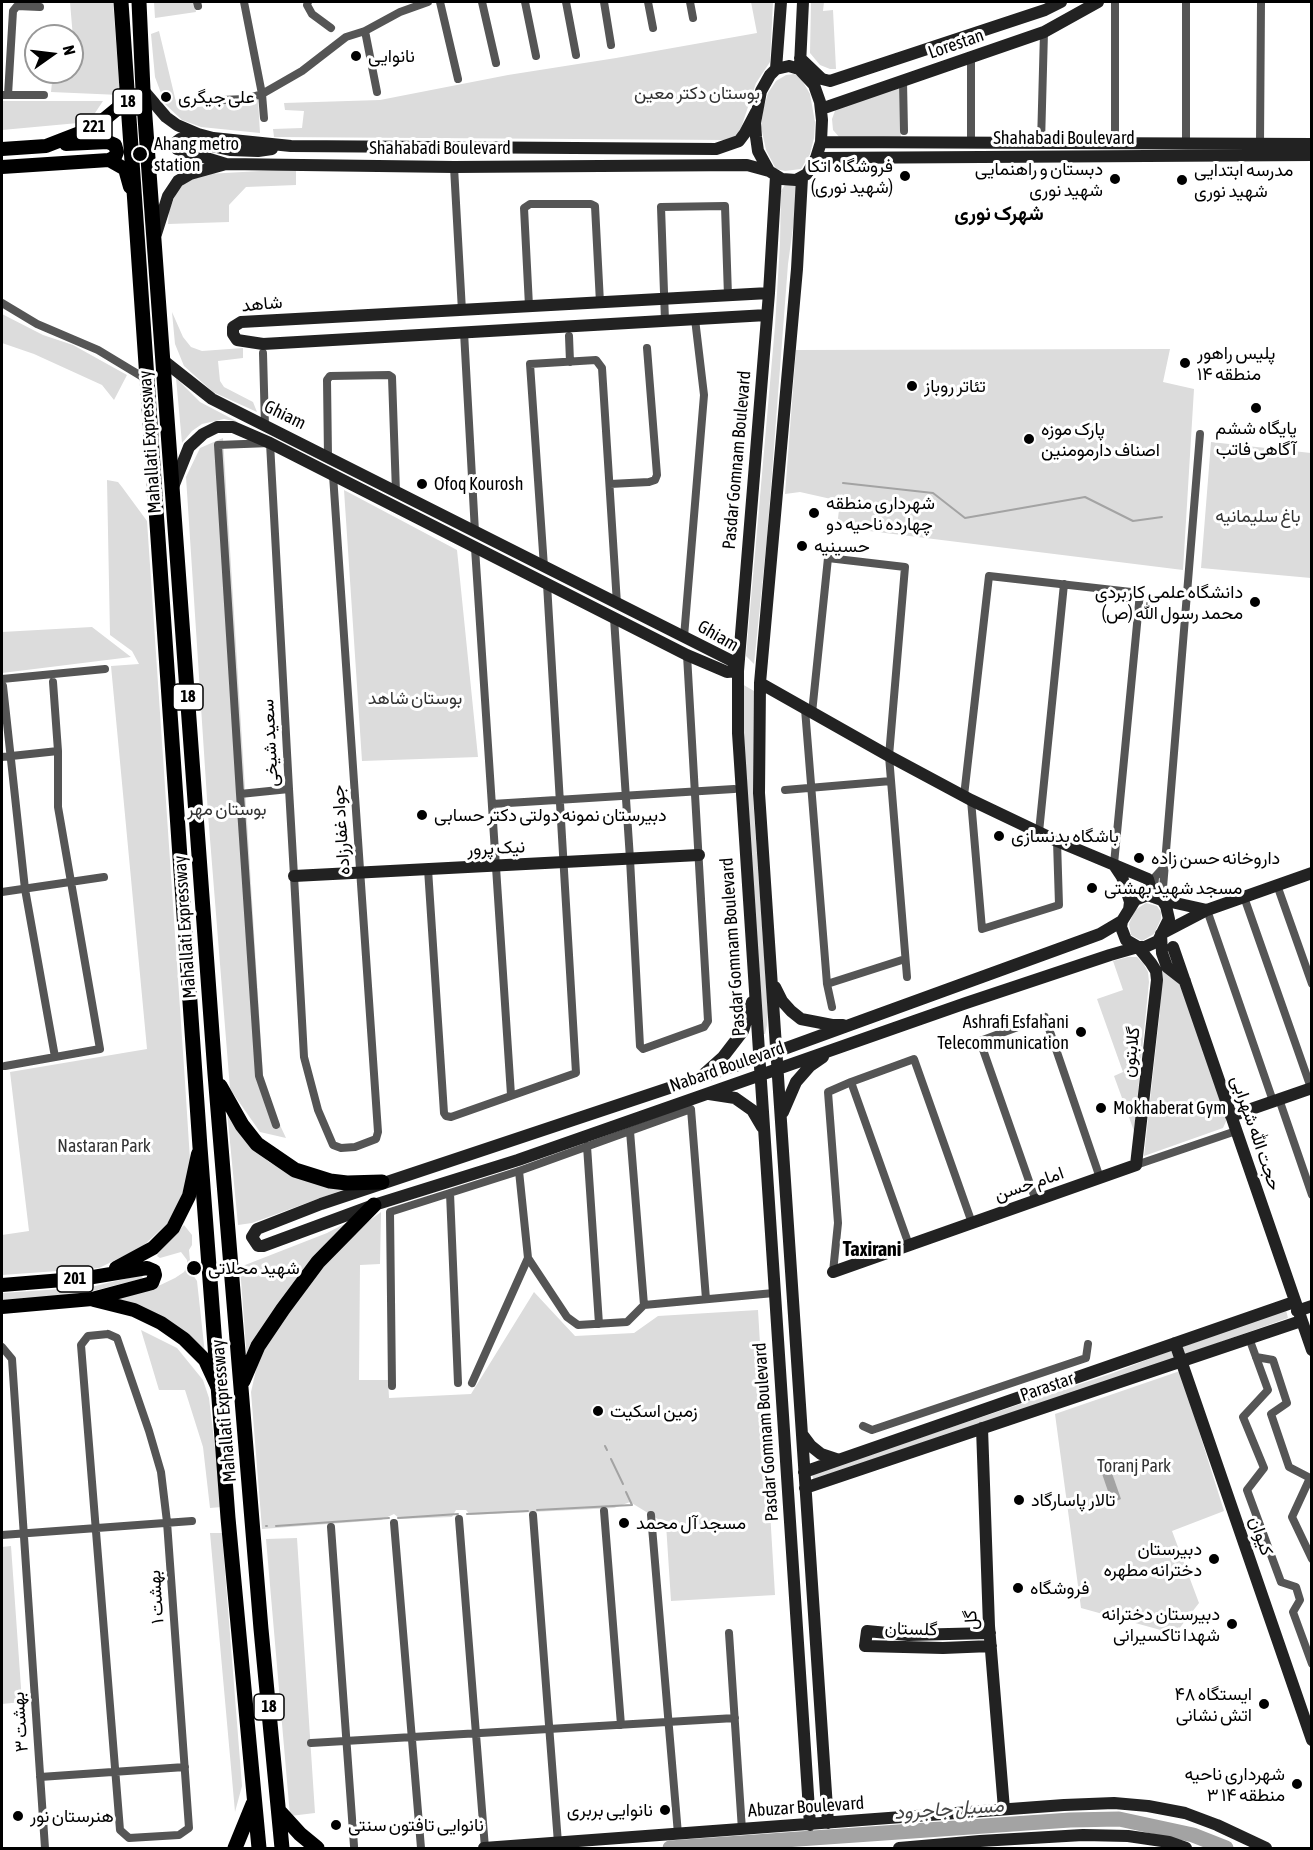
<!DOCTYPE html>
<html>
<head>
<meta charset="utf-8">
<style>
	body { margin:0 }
	#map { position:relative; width:1313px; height:1850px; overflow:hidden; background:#fff; font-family:"Asap Condensed",sans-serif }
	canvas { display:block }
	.frame { position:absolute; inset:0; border:3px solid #000; pointer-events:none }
	.north { position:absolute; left:24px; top:24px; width:60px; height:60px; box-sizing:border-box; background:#fff; border:2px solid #999; border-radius:50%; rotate:76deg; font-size:16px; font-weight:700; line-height:24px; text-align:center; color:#000 }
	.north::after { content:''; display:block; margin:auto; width:21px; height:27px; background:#000; clip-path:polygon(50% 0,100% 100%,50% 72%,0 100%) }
</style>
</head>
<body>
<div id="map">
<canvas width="1313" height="1850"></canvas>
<div class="frame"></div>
<div class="north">N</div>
</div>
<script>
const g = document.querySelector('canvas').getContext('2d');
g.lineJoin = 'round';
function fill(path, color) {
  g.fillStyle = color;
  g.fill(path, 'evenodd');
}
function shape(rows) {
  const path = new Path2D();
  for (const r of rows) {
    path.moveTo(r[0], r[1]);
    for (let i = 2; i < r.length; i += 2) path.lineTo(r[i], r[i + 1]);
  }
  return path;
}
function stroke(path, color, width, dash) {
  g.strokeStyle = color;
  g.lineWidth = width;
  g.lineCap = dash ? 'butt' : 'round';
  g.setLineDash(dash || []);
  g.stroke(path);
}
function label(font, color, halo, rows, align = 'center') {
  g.font = font + ' "Asap Condensed",Vazirmatn,sans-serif';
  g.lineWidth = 6;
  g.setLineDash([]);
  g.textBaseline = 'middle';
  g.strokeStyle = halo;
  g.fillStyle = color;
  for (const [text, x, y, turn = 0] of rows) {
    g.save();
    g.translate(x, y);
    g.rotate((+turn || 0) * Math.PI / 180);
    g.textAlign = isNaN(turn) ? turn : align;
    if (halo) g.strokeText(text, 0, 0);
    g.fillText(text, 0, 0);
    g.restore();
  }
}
fill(shape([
	[70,2,113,2,120,95,51,92,53,72,72,72,73,38],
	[154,2,194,2,196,12,155,18],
	[751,2,773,2,770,62,756,83,739,134,728,140,274,137,273,129,302,128,304,111,285,110,284,103,380,100,508,75,616,58,757,33],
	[811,2,824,2,823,11,833,10,836,69,830,69,820,65,810,53],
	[159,31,176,102,189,108,258,100,260,133,201,127,182,120,165,104,155,77,151,34],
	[794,74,800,77,810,94,815,122,814,138,810,154,801,169,785,171,776,169,766,150,761,127,763,110,768,93,776,81,786,75],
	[900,85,901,141,840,138,833,130,832,119,836,108],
	[2,101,103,101,89,122,2,130],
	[296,169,296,185,246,187,229,205,229,222,168,224,169,211,177,191,190,178,207,174],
	[786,183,799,184,788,264,767,538,754,664,746,656,775,326,780,243,781,191],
	[172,312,183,337,191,347,202,351,243,348,243,358,218,361,220,381,224,387,253,402,257,412,213,392,184,366,175,344],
	[2,314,43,335,73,345,127,375,114,400,102,385,34,354,2,343],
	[1170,349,1163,382,1194,389,1183,570,837,527,840,501,800,492,785,494,796,350],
	[176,378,200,402,238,422,224,419,202,424,192,431,182,443],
	[223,438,264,1091,286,1138,260,1132,230,1089,208,814,186,477,200,448],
	[1211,442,1311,453,1311,578,1201,568],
	[107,480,118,482,122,487,147,521,185,1082,190,1160,189,1183,171,1220,142,1247,99,1268,2,1275,2,1235,29,1231,10,1072,147,1049,111,666,139,664,132,651,110,635],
	[344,490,457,550,478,757,362,761],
	[92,627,131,657,2,673,2,632],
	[742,684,754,691,753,798,768,1011,767,1025,765,1034,762,1034,745,799],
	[1146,903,1157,906,1161,912,1161,919,1154,934,1142,941,1131,935,1129,924,1135,910],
	[1128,957,1137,957,1143,963,1148,972,1149,982,1134,1131,1114,1076,1123,1072,1097,999,1123,990,1113,961],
	[1161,968,1182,983,1228,1117,1223,1128,1144,1156,1160,1010],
	[227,1111,256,1150,269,1162,296,1177,348,1188,252,1223,238,1225],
	[381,1212,380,1264,360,1265,359,1380,388,1380,389,1398,471,1394,534,1292,575,1336,634,1333,658,1316,758,1310,775,1595,671,1601,666,1524,630,1502,614,1508,470,1515,466,1510,456,1510,452,1517,400,1519,394,1514,381,1520,262,1529,251,1392,259,1357,306,1285,362,1226],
	[356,1218,247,1360,240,1267,327,1233],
	[184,1225,192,1235,192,1245,189,1250,191,1272,197,1281,205,1354,115,1298,150,1290,175,1278,184,1272,187,1266,187,1260,181,1252,160,1258,157,1256,159,1252],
	[141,1275,143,1277,140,1279,85,1293,2,1301,2,1293,91,1287],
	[1286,1310,1288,1318,1184,1355,1182,1347],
	[141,1330,177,1348,203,1380,209,1398,222,1507,210,1508,203,1447,185,1390,159,1390],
	[1172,1350,1174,1359,814,1482,812,1474,1113,1373],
	[1180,1371,1224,1511,1172,1531,1199,1603,1175,1634,1081,1608,1055,1414],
	[210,1533,222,1533,242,1786,235,1812],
	[297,1538,315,1813,290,1816,266,1539],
	[11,1546,22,1702,2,1704,2,1547]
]), '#dcdcdc');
fill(shape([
	[1106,1456,1121,1499,1112,1503,1097,1459]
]), '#a3a3a3');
stroke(shape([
	[843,483,933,493,965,518,1085,497,1133,521,1162,517],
	[605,1446,607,1450],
	[611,1459,623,1484],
	[537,1510,632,1505,626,1492],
	[467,1514,528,1511],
	[398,1518,458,1514],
	[266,1526,267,1526],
	[276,1526,389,1518]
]), '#a3a3a3', 2);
stroke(shape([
	[670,1848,1070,1820,1119,1819,1193,1835,1226,1848]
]), '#a3a3a3', 15);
stroke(shape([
	[197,2,198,6],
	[244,2,262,94,264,118],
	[308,2,307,5,312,14,331,28],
	[440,2,458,79],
	[482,2,496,63],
	[525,2,536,56],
	[566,2,576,55],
	[604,2,611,45],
	[648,2,653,28],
	[690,2,693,18],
	[1115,2,1115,143],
	[365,31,377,92],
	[903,81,904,131],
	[2,95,44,95],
	[8,95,13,11,17,6,40,7],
	[222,100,245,99,262,94,302,71,346,37,365,31,400,12,428,2],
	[971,142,971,58],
	[1041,143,1044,32],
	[1186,143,1186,2],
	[1260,144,1261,2],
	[454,167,462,311],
	[2,303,37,324,98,350,146,379],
	[529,306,524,208,530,204,591,204,595,206,600,303],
	[665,321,661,207,725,206,728,296],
	[464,332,475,532],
	[569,336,570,362],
	[263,353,265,426],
	[328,457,327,380,330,376,389,375,392,377,396,492],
	[610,484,649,482,655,480,657,475,647,348],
	[475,548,511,1095],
	[544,567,530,364,596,360,602,368,617,604],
	[614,618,630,859,640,1046,643,1049,704,1027,708,1021,687,655],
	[684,637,704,395,695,319],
	[2,679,105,669],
	[3,686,25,889,55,1057],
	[805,709,827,984,832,1007],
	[812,713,828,558,905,567,889,756,907,977],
	[2,757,58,751],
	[289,789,240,794,218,445,270,443,289,789,294,876,304,1057,318,1110,333,1145,341,1148,355,1147,376,1139,378,1132,333,475],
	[785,790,891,781],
	[240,794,259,1076,276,1125],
	[964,796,989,576,1140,593,1114,864],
	[971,800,982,929,1059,905,1057,841],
	[492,804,734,789],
	[1039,832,1064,584],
	[428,869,444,1113,446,1116,451,1117,576,1073,547,584],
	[1277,885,1312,984],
	[2,892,104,877],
	[1154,893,1155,877,1164,867],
	[1244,897,1311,1088],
	[1162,900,1200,434],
	[1207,910,1273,1101],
	[827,984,905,959],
	[5,1066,100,1049,58,807,58,751,53,682],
	[1279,1099,1312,1195],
	[630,1131,644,1305],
	[587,1146,599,1324],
	[1136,1165,1236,1131],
	[519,1171,528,1258,567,1317,578,1325,627,1322,644,1305,774,1293],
	[450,1193,458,1383],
	[1036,1201,980,1041,1045,1017,1100,1178],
	[909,1245,851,1082,914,1059,972,1223],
	[833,1272,838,1223,828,1092,851,1082],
	[108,1334,117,1338,149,1431,161,1472,167,1522,189,1828,179,1835,129,1838,120,1830,81,1345,88,1336,108,1334],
	[1249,1338,1268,1390,1243,1417,1264,1468,1247,1490,1281,1582,1296,1587,1300,1600,1293,1612,1312,1664],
	[2,1347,12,1359,45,1848],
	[1256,1357,1273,1360,1287,1403,1271,1414,1289,1467,1312,1479],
	[472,1383,528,1258],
	[392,1386,390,1212,519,1171,691,1109,706,1299],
	[863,1426,872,1430,1086,1358,1088,1344],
	[1310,1478,1292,1517,1312,1559],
	[604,1511,621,1725],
	[533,1515,558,1843],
	[651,1515,678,1834],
	[459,1519,485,1848],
	[394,1523,421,1848],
	[331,1527,354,1846],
	[2,1535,192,1521],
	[729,1633,742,1830],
	[311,1743,735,1718],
	[40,1777,185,1767]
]), '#555', 8);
stroke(shape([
	[800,58,822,79,830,81,1045,10,1061,2],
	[800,65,803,2],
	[789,66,799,69,814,85,820,102,822,120,821,142,816,158,807,174,796,180,782,179,769,171,758,151,756,137,755,123,761,91,770,75,776,69,789,66],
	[776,69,781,2],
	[143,90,166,117,177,125,198,134,213,138,291,146,716,149,739,141,745,133,756,112],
	[821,109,1044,32,1098,2],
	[821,142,1312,144],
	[816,158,1312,155],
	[226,164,177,149,176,142,180,139,230,150,258,151,272,149],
	[776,176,769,293,738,671,738,733,810,1825],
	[802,178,797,269,760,683,759,793,828,1823],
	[156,234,168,196,178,181,190,174,226,164,454,167,747,165,769,171],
	[767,315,263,344,237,340,233,334,233,327,241,322,769,293],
	[164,361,212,399,732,661,738,671,727,672,687,655,270,443,233,427,217,427,203,434,189,447,173,487],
	[760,683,889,756,971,800,1057,841,1148,879,1153,897],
	[1114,865,1122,877,1130,902,1129,910],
	[294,876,699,855],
	[1148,895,1162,900,1166,906,1169,919,1158,941,1145,947,1138,947,1126,940,1121,927,1122,921,1135,900,1148,895],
	[1162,900,1207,910,1161,934,1162,953,1167,967,1185,981],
	[1207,910,1312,873],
	[1173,947,1312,1350],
	[775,987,782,1001,791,1011,801,1019,832,1025,843,1025],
	[704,1074,723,1057,743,1031,752,1002],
	[709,1094,735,1098,752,1110,762,1127],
	[783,1112,796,1082,810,1066,823,1057],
	[1231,1116,1312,1088],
	[833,1272,1136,1165,1157,980,1156,971,1151,963,1138,947,1110,955,966,1003,518,1160,374,1205,263,1246,258,1246,252,1237,257,1229,321,1204,759,1058,1100,934,1122,921],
	[1297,1311,1312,1306],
	[1175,1343,1312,1740],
	[982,1428,989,1626,1004,1809],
	[802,1434,811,1446,821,1454,839,1460],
	[804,1472,1294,1302],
	[805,1488,1301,1321],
	[990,1633,908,1635,867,1631,865,1646,943,1648,991,1646],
	[484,1848,1064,1805,1114,1803,1148,1806,1185,1813,1217,1825,1266,1848],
	[899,1848,980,1841,1083,1835,1128,1836,1169,1842,1186,1848]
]), '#222', 12);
stroke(shape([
	[66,144,108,142,115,145,117,152,115,157,109,160],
	[2,149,46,146,95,127,118,108,127,89],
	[109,160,125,169,130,187],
	[2,167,109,160],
	[116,1268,153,1248,173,1228,189,1196,198,1154],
	[2,1285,87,1278,147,1268,154,1271,155,1275,152,1283,92,1299,2,1307],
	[94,1300,134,1310,161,1323,184,1339,205,1360,217,1386]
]), '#000', 14);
stroke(shape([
	[121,2,200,1147,228,1518,259,1848],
	[139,2,143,90,215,1074,261,1629,282,1848],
	[220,1086,242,1125,257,1144,295,1170,330,1181,347,1183,382,1182],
	[243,1381,258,1346,283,1309,318,1262,374,1205],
	[279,1811,300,1834,317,1848],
	[235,1848,253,1804]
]), '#000', 15);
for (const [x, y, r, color] of [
	[356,56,6,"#000"],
	[166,97,6,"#000"],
	[140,154,8,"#000"],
	[905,176,6,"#000"],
	[1115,179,6,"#000"],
	[1182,180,6,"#000"],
	[1185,363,6,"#000"],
	[912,386,6,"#000"],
	[1256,408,6,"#000"],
	[1029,439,6,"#000"],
	[422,484,6,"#000"],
	[814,513,6,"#000"],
	[802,546,6,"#000"],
	[1255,602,6,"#000"],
	[422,815,6,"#000"],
	[999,836,6,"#000"],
	[1139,858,6,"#000"],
	[1092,888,6,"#000"],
	[1081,1032,6,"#000"],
	[1101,1108,6,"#000"],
	[194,1268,8,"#000"],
	[598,1411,6,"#000"],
	[1019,1500,6,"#000"],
	[624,1523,6,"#000"],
	[1214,1559,6,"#000"],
	[1018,1588,6,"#000"],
	[1232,1624,6,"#000"],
	[1264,1704,6,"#000"],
	[1297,1784,6,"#000"],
	[665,1810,6,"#000"],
	[18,1816,6,"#000"],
	[336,1825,6,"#000"]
]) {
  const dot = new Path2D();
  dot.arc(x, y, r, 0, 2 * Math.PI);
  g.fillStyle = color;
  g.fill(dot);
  stroke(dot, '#fff', 2);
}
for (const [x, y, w] of [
	[128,102,30],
	[94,127,36],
	[188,697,30],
	[75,1279,36],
	[269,1707,30]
]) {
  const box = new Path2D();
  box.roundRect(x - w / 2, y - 13, w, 26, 4.5);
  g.fillStyle = '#fff';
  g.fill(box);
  stroke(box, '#000', 1.5);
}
label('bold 16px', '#000', null, [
	["18",128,102],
	["221",94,127],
	["18",188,697],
	["201",75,1279],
	["18",269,1707]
]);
label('18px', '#000', '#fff', [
	["Lorestan",956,44,-19],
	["Shahabadi Boulevard",1064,138],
	["Shahabadi Boulevard",440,148],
	["شاهد",262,304,-5],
	["Ghiam",285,415,26],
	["Mahallati Expressway",150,442,-94],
	["Pasdar Gomnam Boulevard",737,460,-85],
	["Ghiam",718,636,30],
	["سعید شیخی",270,743,-93],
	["جواد غفارزاده",341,830,-94],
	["نیک پرور",496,848,-3],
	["Mahallati Expressway",185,927,-94],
	["Pasdar Gomnam Boulevard",733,947,-94],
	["گلابتون",1131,1052,-83],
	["Nabard Boulevard",727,1067,-19],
	["حجت الله شهرابی",1256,1133,71],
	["امام حسن",1029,1184,-19],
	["Parastar",1047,1387,-19],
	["Mahallati Expressway",224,1411,-95],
	["Pasdar Gomnam Boulevard",766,1432,-94],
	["کیوان",1261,1536,71],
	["بهشت ۱",156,1597,-94],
	["گل",971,1620,-93],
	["گلستان",911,1629,2],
	["بهشت ۳",20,1722,-94],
	["Abuzar Boulevard",806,1807,-4]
]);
label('18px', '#000', '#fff', [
	["نانوایی",368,56],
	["علی جیگری",178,97],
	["Ahang metro",154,144],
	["station",154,165],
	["فروشگاه اتکا",893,166,"right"],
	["(شهید نوری)",893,187,"right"],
	["دبستان و راهنمایی",1103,169,"right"],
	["شهید نوری",1103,190,"right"],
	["مدرسه ابتدایی",1194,170],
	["شهید نوری",1194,191],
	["پلیس راهور",1197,353],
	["منطقه ۱۴",1197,374],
	["تئاتر روباز",924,386],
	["پایگاه ششم",1256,428,"center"],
	["آگاهی فاتب",1256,449,"center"],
	["پارک موزه",1041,429],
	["اصناف دارمومنین",1041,450],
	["Ofoq Kourosh",434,484],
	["شهرداری منطقه",826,503],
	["چهارده ناحیه دو",826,524],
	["حسینیه",814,546],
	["دانشگاه علمی کاربردی",1243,592,"right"],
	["محمد رسول الله (ص)",1243,613,"right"],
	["دبیرستان نمونه دولتی دکتر حسابی",434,815],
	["باشگاه بدنسازی",1011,836],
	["داروخانه حسن زاده",1151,858],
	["مسجد شهید بهشتی",1104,888],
	["Ashrafi Esfahani",1069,1022,"right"],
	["Telecommunication",1069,1043,"right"],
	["Mokhaberat Gym",1113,1108],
	["شهید محلاتی",208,1268],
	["زمین اسکیت",610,1411],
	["تالار پاسارگاد",1031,1500],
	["مسجد آل محمد",636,1523],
	["دبیرستان",1202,1549,"right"],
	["دخترانه مطهره",1202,1570,"right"],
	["فروشگاه",1030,1588],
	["دبیرستان دخترانه",1220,1614,"right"],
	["شهدا تاکسیرانی",1220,1635,"right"],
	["ایستگاه ۴۸",1252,1694,"right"],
	["اتش نشانی",1252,1715,"right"],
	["شهرداری ناحیه",1285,1774,"right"],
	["۳ منطقه ۱۴",1285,1795,"right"],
	["نانوایی بربری",653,1810,"right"],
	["هنرستان نور",30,1816],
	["نانوایی تافتون سنتی",348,1825]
], 'left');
label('18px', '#333', '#fff', [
	["بوستان دکتر معین",697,93],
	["باغ سلیمانیه",1258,516],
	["بوستان شاهد",415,698],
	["بوستان مهر",227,809],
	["Nastaran Park",104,1146],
	["Toranj Park",1134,1466]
]);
label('bold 20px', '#000', '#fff', [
	["شهرک نوری",999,214],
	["Taxirani",872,1250]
]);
label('italic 20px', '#444', '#fff', [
	["مسیل جاجرود",949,1809,-4]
]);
</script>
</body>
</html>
